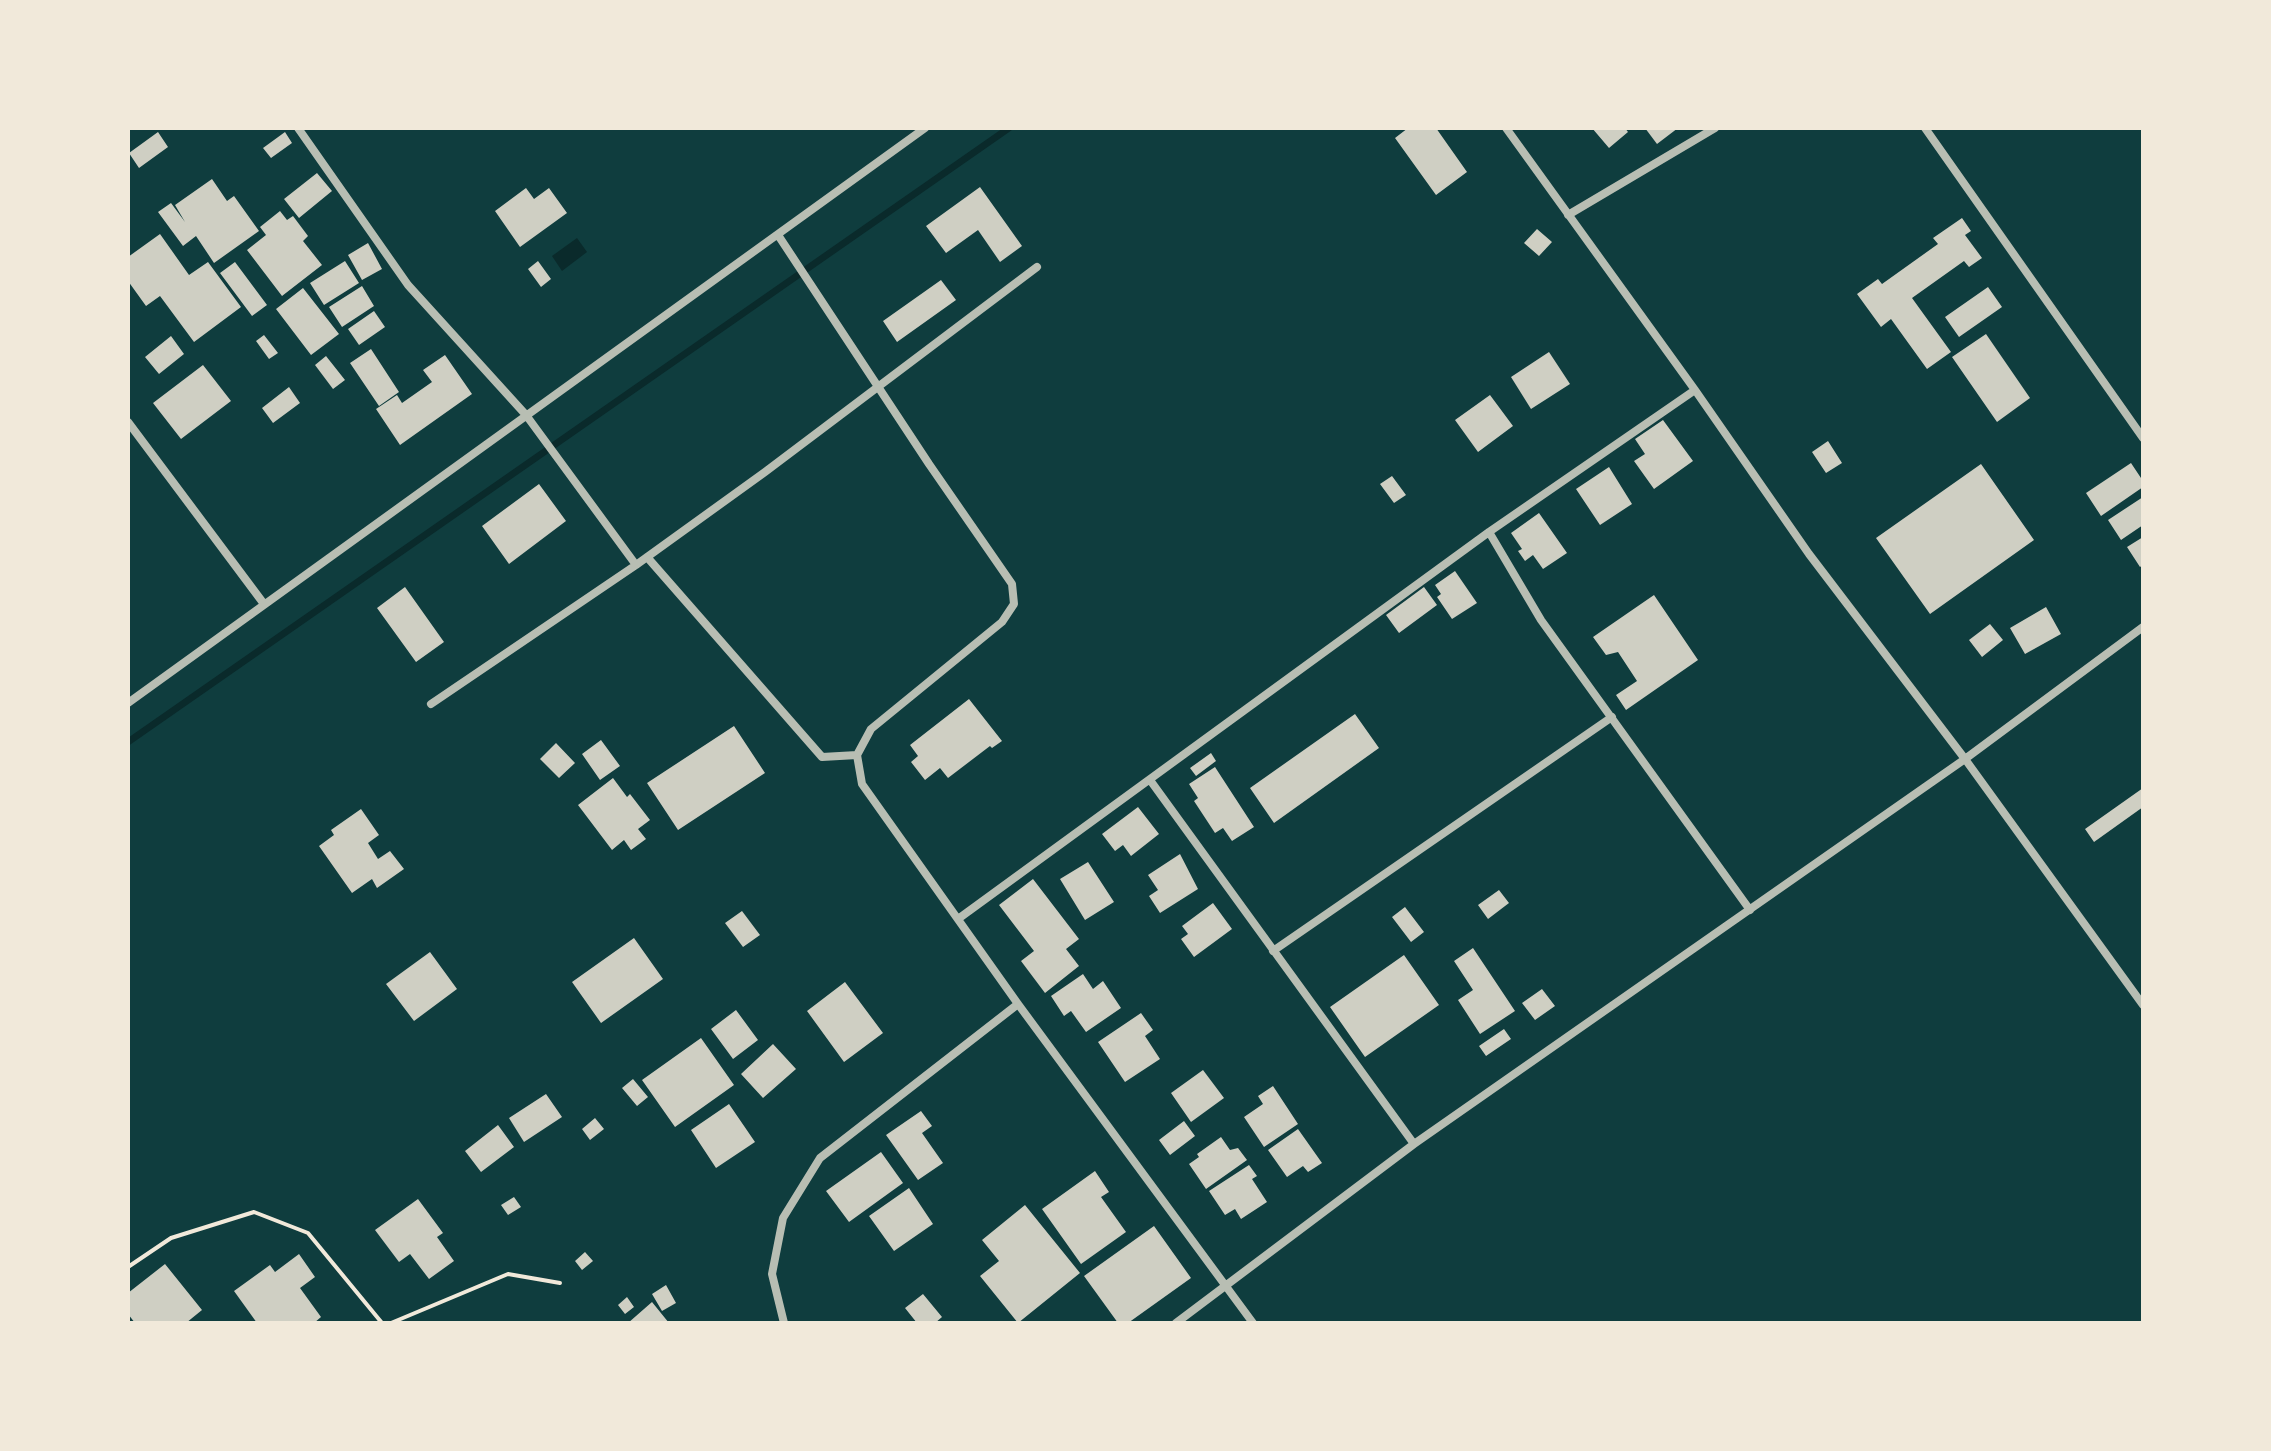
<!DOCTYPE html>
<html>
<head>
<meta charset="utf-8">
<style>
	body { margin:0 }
	#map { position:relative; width:2271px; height:1451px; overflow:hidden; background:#0f3d3e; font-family:"Roboto Serif",serif }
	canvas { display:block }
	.frame { position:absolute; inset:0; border:130px solid #f1e9da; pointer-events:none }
</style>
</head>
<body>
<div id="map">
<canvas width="2271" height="1451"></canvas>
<div class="frame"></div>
</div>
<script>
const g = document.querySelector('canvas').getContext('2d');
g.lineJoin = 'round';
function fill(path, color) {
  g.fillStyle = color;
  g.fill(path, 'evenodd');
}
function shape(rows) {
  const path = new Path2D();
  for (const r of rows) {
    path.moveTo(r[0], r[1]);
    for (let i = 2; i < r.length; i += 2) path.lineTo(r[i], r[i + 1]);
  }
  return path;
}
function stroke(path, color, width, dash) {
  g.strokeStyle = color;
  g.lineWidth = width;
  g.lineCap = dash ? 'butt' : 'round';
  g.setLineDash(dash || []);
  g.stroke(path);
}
fill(shape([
	[577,238,587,252,562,271,552,256]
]), '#0a2a2b');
stroke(shape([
	[128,742,1009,128]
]), '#0a2a2b', 7);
fill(shape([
	[1408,128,1436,128,1467,172,1436,195,1395,138],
	[1592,128,1625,128,1628,132,1609,148],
	[1645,128,1678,128,1657,144],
	[158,132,168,147,139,168,129,153],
	[285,132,292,143,271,158,263,148],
	[317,173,332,191,299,218,284,199],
	[212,179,227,201,234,196,259,231,214,263,196,236,183,246,158,212,171,203,185,222,175,205],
	[980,187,1022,246,1000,262,978,230,946,253,926,226],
	[526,188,534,199,549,188,567,213,520,247,495,211],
	[280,211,287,220,293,216,308,236,303,241,322,265,282,296,247,250,266,235,260,227],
	[1962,218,1971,231,1965,235,1982,258,1969,267,1964,261,1912,298,1951,352,1927,369,1891,319,1881,327,1857,294,1878,279,1882,284,1938,244,1933,238],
	[1537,229,1552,242,1539,256,1524,243],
	[160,234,189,275,208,262,241,307,194,342,160,296,146,306,128,281,128,257],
	[368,243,382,269,362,280,348,255],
	[345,261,359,283,324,305,310,283],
	[538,261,551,279,541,287,528,269],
	[235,262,267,305,252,316,220,273],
	[941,280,956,300,897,342,883,321],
	[362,286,374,306,342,327,329,307],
	[1988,287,2002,307,1959,337,1945,317],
	[303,288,339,334,311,355,276,309],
	[374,311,385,327,359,345,348,329],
	[1986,334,2030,398,1997,422,1952,357],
	[264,335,278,353,269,359,256,341],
	[171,336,184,354,159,374,145,357],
	[371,349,399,392,379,406,350,363],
	[1549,352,1570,384,1531,409,1511,377],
	[445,355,472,394,400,445,376,409,397,395,402,403,432,382,423,370],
	[326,356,345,380,333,389,315,365],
	[203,365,231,401,181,439,153,403],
	[289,387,300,403,273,423,262,408],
	[1490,395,1513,426,1478,452,1455,420],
	[1663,420,1693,461,1654,489,1634,461,1645,454,1635,439],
	[1828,441,1842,463,1826,473,1812,452],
	[2131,463,2143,481,2143,487,2101,516,2086,493],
	[1981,464,2034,540,1930,614,1876,538],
	[1609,467,1632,504,1600,525,1576,489],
	[1392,476,1406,495,1394,503,1380,484],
	[539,484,566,521,509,564,482,526],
	[2143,497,2143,525,2121,540,2108,520],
	[1539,513,1567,553,1543,569,1533,555,1525,561,1518,551,1522,549,1511,533],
	[2143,537,2143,565,2140,567,2127,547],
	[1455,571,1477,603,1452,619,1437,597,1441,594,1435,585],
	[405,587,444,642,416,662,377,608],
	[1424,587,1437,605,1399,633,1386,615],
	[1654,595,1698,660,1626,710,1616,695,1637,681,1618,652,1606,655,1593,637],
	[2046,607,2061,634,2025,654,2010,628],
	[1990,624,2003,640,1982,657,1969,640],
	[969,699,1002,741,992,748,990,746,948,778,940,768,925,780,911,762,918,756,910,745],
	[1355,714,1379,748,1274,823,1250,788],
	[734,726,765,773,678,830,647,783],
	[601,740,620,766,600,780,582,754],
	[556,743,575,763,559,778,540,759],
	[1211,753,1216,761,1196,776,1190,768],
	[1215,767,1254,827,1232,841,1223,828,1215,833,1194,801,1198,798,1189,784],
	[613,778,627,797,630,794,650,820,638,829,646,839,631,850,624,840,612,850,578,805],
	[2143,788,2143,807,2094,842,2085,829],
	[1138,807,1159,834,1131,856,1123,845,1115,851,1102,834],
	[361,809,379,835,368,843,378,859,390,851,404,869,377,888,372,879,352,893,319,846,334,835,331,830],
	[1180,854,1198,889,1160,913,1149,896,1158,890,1148,875],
	[1088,862,1114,902,1085,920,1060,879],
	[1033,879,1079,939,1066,949,1079,966,1045,993,1021,961,1034,951,999,905],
	[1499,890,1509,903,1488,919,1478,905],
	[1213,903,1232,929,1194,957,1181,939,1188,934,1182,926],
	[1405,907,1424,932,1411,942,1392,917],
	[742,911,760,935,743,947,725,923],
	[634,938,663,979,601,1023,572,982],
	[1473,948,1515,1011,1480,1034,1458,1000,1473,990,1454,961],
	[430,952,457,989,414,1021,386,984],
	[1404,955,1439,1005,1365,1057,1330,1007],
	[1083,974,1093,989,1103,981,1121,1008,1086,1032,1071,1011,1064,1016,1051,996],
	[845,982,883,1033,844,1062,807,1011],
	[1542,989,1555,1006,1535,1020,1522,1003],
	[736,1010,758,1040,733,1059,711,1029],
	[1141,1013,1153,1030,1145,1036,1160,1059,1125,1082,1098,1042],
	[1504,1029,1511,1039,1486,1056,1479,1046],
	[701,1038,734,1085,675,1127,642,1080],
	[773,1044,796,1069,763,1098,741,1074],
	[1203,1070,1224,1098,1191,1122,1171,1093],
	[633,1079,648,1097,637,1106,622,1088],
	[1273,1086,1298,1124,1264,1147,1244,1117,1263,1104,1258,1096],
	[546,1094,562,1117,524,1142,509,1118],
	[729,1104,755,1142,716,1168,691,1130],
	[921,1111,932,1126,922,1133,943,1163,918,1180,886,1135],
	[595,1118,604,1129,590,1140,582,1129],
	[1184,1121,1195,1136,1170,1155,1159,1140],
	[498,1125,514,1147,481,1172,465,1151],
	[1298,1129,1322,1163,1308,1172,1303,1166,1287,1177,1268,1150],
	[1221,1137,1230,1150,1238,1148,1247,1160,1206,1189,1189,1164,1199,1157,1197,1154],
	[881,1152,903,1183,849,1222,826,1191],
	[1249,1165,1257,1176,1252,1179,1267,1202,1241,1219,1235,1209,1225,1215,1209,1191],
	[1095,1171,1109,1192,1101,1197,1126,1232,1081,1264,1042,1209],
	[909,1188,933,1224,894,1251,869,1216],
	[514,1197,521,1207,508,1215,501,1205],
	[418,1199,443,1233,437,1237,454,1261,429,1279,410,1254,399,1262,375,1230],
	[1025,1205,1080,1273,1018,1323,980,1276,999,1261,982,1240],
	[1154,1226,1191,1278,1128,1323,1118,1323,1084,1276],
	[585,1252,593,1261,582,1270,575,1261],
	[299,1254,315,1277,300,1288,321,1317,314,1323,257,1323,234,1291,270,1265,275,1272],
	[165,1264,202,1310,186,1323,135,1323,128,1314,128,1293],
	[666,1285,676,1303,662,1311,652,1294],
	[923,1294,942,1317,935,1323,917,1323,905,1308],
	[627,1297,634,1307,625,1314,618,1305],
	[652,1302,669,1323,628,1323]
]), '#cfcfc3');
stroke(shape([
	[128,1267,171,1238,254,1212,308,1233,382,1323],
	[391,1323,508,1274,560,1283]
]), '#f1e9da', 4);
stroke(shape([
	[298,128,408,285,526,415,636,565],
	[1506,128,1695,390,1809,554,1965,759,2143,1005],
	[1925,128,2143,438],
	[1568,215,1715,128],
	[778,235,929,464,1012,584,1014,604,1002,622,871,729,857,755,862,784,1018,1004,1253,1323],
	[128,422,264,604],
	[1489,532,1541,620,1750,910],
	[647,557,822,757,857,755],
	[128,703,925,128],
	[431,704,636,565,765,472,1037,267],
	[1150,780,1414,1144],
	[958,919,1489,532,1695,390],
	[1273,951,1612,717],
	[784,1323,772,1274,783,1218,820,1158,1018,1004],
	[1176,1323,1414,1144,1965,759,2143,627]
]), '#b8beb3', 8);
</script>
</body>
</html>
